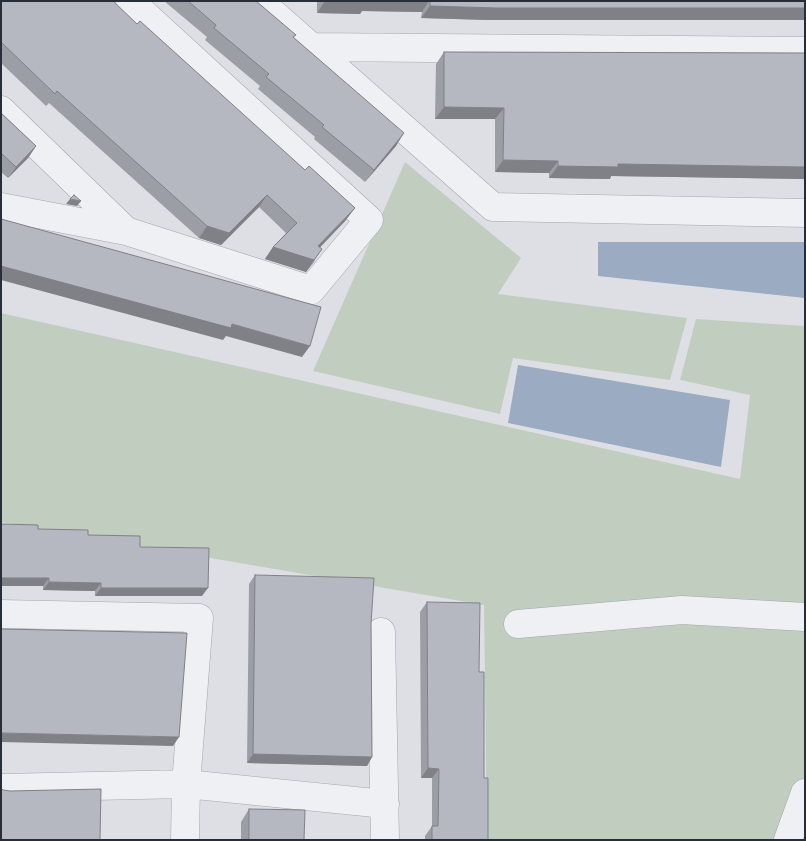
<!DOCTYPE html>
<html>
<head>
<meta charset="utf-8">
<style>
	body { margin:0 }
	#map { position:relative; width:806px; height:841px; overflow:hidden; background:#dddfe5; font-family:"DM Sans",sans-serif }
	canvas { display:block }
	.frame { position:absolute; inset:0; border:2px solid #282d3a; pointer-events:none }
</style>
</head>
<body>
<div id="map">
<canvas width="806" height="841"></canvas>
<div class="frame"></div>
</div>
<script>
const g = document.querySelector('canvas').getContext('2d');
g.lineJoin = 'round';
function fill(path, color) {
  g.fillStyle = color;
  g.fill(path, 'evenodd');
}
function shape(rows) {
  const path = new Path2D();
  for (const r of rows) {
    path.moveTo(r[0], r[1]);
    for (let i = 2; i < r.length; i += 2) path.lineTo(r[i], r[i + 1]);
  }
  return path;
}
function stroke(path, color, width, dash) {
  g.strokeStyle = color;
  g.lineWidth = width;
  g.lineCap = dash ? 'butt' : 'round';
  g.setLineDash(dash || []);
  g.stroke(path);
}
fill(shape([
	[405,162,521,258,498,294,687,318,670,380,513,358,500,414,313,371],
	[1,313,740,479,750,395,680,380,696,319,805,326,805,840,487,840,484,605,1,522]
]), '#c1cebf');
fill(shape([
	[598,242,805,242,805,298,598,276],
	[518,365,730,400,721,467,508,423]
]), '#9babc2');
const minor = shape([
	[259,1,493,207,805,213],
	[310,47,805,51],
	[1,110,126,231],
	[1,207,126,231,311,290,369,220,130,1],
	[1,614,199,618,186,784,185,840],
	[518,624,682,610,805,617],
	[381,632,385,840],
	[1,788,186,784,385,804],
	[788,840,805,793]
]);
stroke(minor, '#a3a6ae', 29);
stroke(minor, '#eff0f4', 28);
fill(shape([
	[1,1,137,24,346,220,320,247,314,262,306,272,265,259,273,247,286,233,259,207,221,245,199,238,49,103,46,106,1,63],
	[164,1,256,1,294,38,396,146,365,182,314,139,315,137,258,89,260,86,205,40,207,37],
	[317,1,805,1,805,20,489,20,421,18,422,12,362,11,360,14,317,13],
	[444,52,805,53,805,179,611,176,610,179,549,178,549,173,495,172,495,119,435,119,436,64],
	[1,113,36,146,28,158,8,178,1,172],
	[1,524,88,535,140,547,202,596,95,596,95,591,43,590,43,586,1,586],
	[255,575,371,624,372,757,367,766,247,763,249,584],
	[427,602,479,672,484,778,488,840,425,840,425,836,432,826,432,778,421,778,420,612],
	[249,809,304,840,241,840,241,822]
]), '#9c9ea6');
fill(shape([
	[325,1,429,1,422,12,362,11,360,14,317,13],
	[430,6,805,8,805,20,489,20,421,18],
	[444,107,504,108,495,119,435,119],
	[404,133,396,146,365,182,374,170],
	[36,146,28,158,8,178,16,167],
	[503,160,558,161,549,173,495,172],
	[618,164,805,167,805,179,611,176,610,179,549,178,558,166],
	[267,195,259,207,221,245,199,238,207,226],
	[70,199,81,201,77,206,66,204],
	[355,208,346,220,310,258,318,246],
	[273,247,322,249,306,272,265,259],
	[1,266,232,324,310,346,302,357,226,336,223,340,1,280],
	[1,578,49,578,43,586,1,586],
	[49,582,101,583,95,591,43,590],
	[101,588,208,588,202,596,95,596],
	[1,733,179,737,173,746,1,742],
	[253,754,372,757,367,766,247,763],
	[428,768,439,769,432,778,421,778]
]), '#7f8187');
const building = shape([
	[1,1,113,1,137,24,140,21,305,170,309,166,355,208,318,246,322,249,314,260,273,247,297,223,267,195,229,233,207,226,57,91,55,94,1,42,1,1],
	[188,1,256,1,296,35,293,37,404,133,374,170,322,127,324,125,266,77,269,74,214,28,216,25,188,1],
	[325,1,368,1,368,2,325,1],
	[430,1,805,1,805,8,497,8,430,6,430,1],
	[444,52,805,53,805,167,618,164,618,167,558,166,558,161,503,160,504,108,444,107,444,52],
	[1,113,36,146,16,167,1,153,1,113],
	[74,195,81,201,70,199,74,195],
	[1,219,321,307,310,346,232,324,231,328,1,266,1,219],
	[1,524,38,525,38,529,88,530,88,535,140,536,140,547,209,548,208,588,101,588,101,583,49,582,49,578,1,578,1,524],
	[255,575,374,578,371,624,372,757,253,754,255,575],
	[427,602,480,603,479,672,484,672,484,778,488,778,488,840,432,840,432,826,438,826,439,769,428,768,427,602],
	[1,629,187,633,179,737,1,733,1,629],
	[1,788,3,790,10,791,101,789,100,840,1,840,1,788],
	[249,809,305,810,304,840,249,840,249,809]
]);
fill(building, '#b5b8c1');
stroke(building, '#7f8187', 1);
</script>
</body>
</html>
